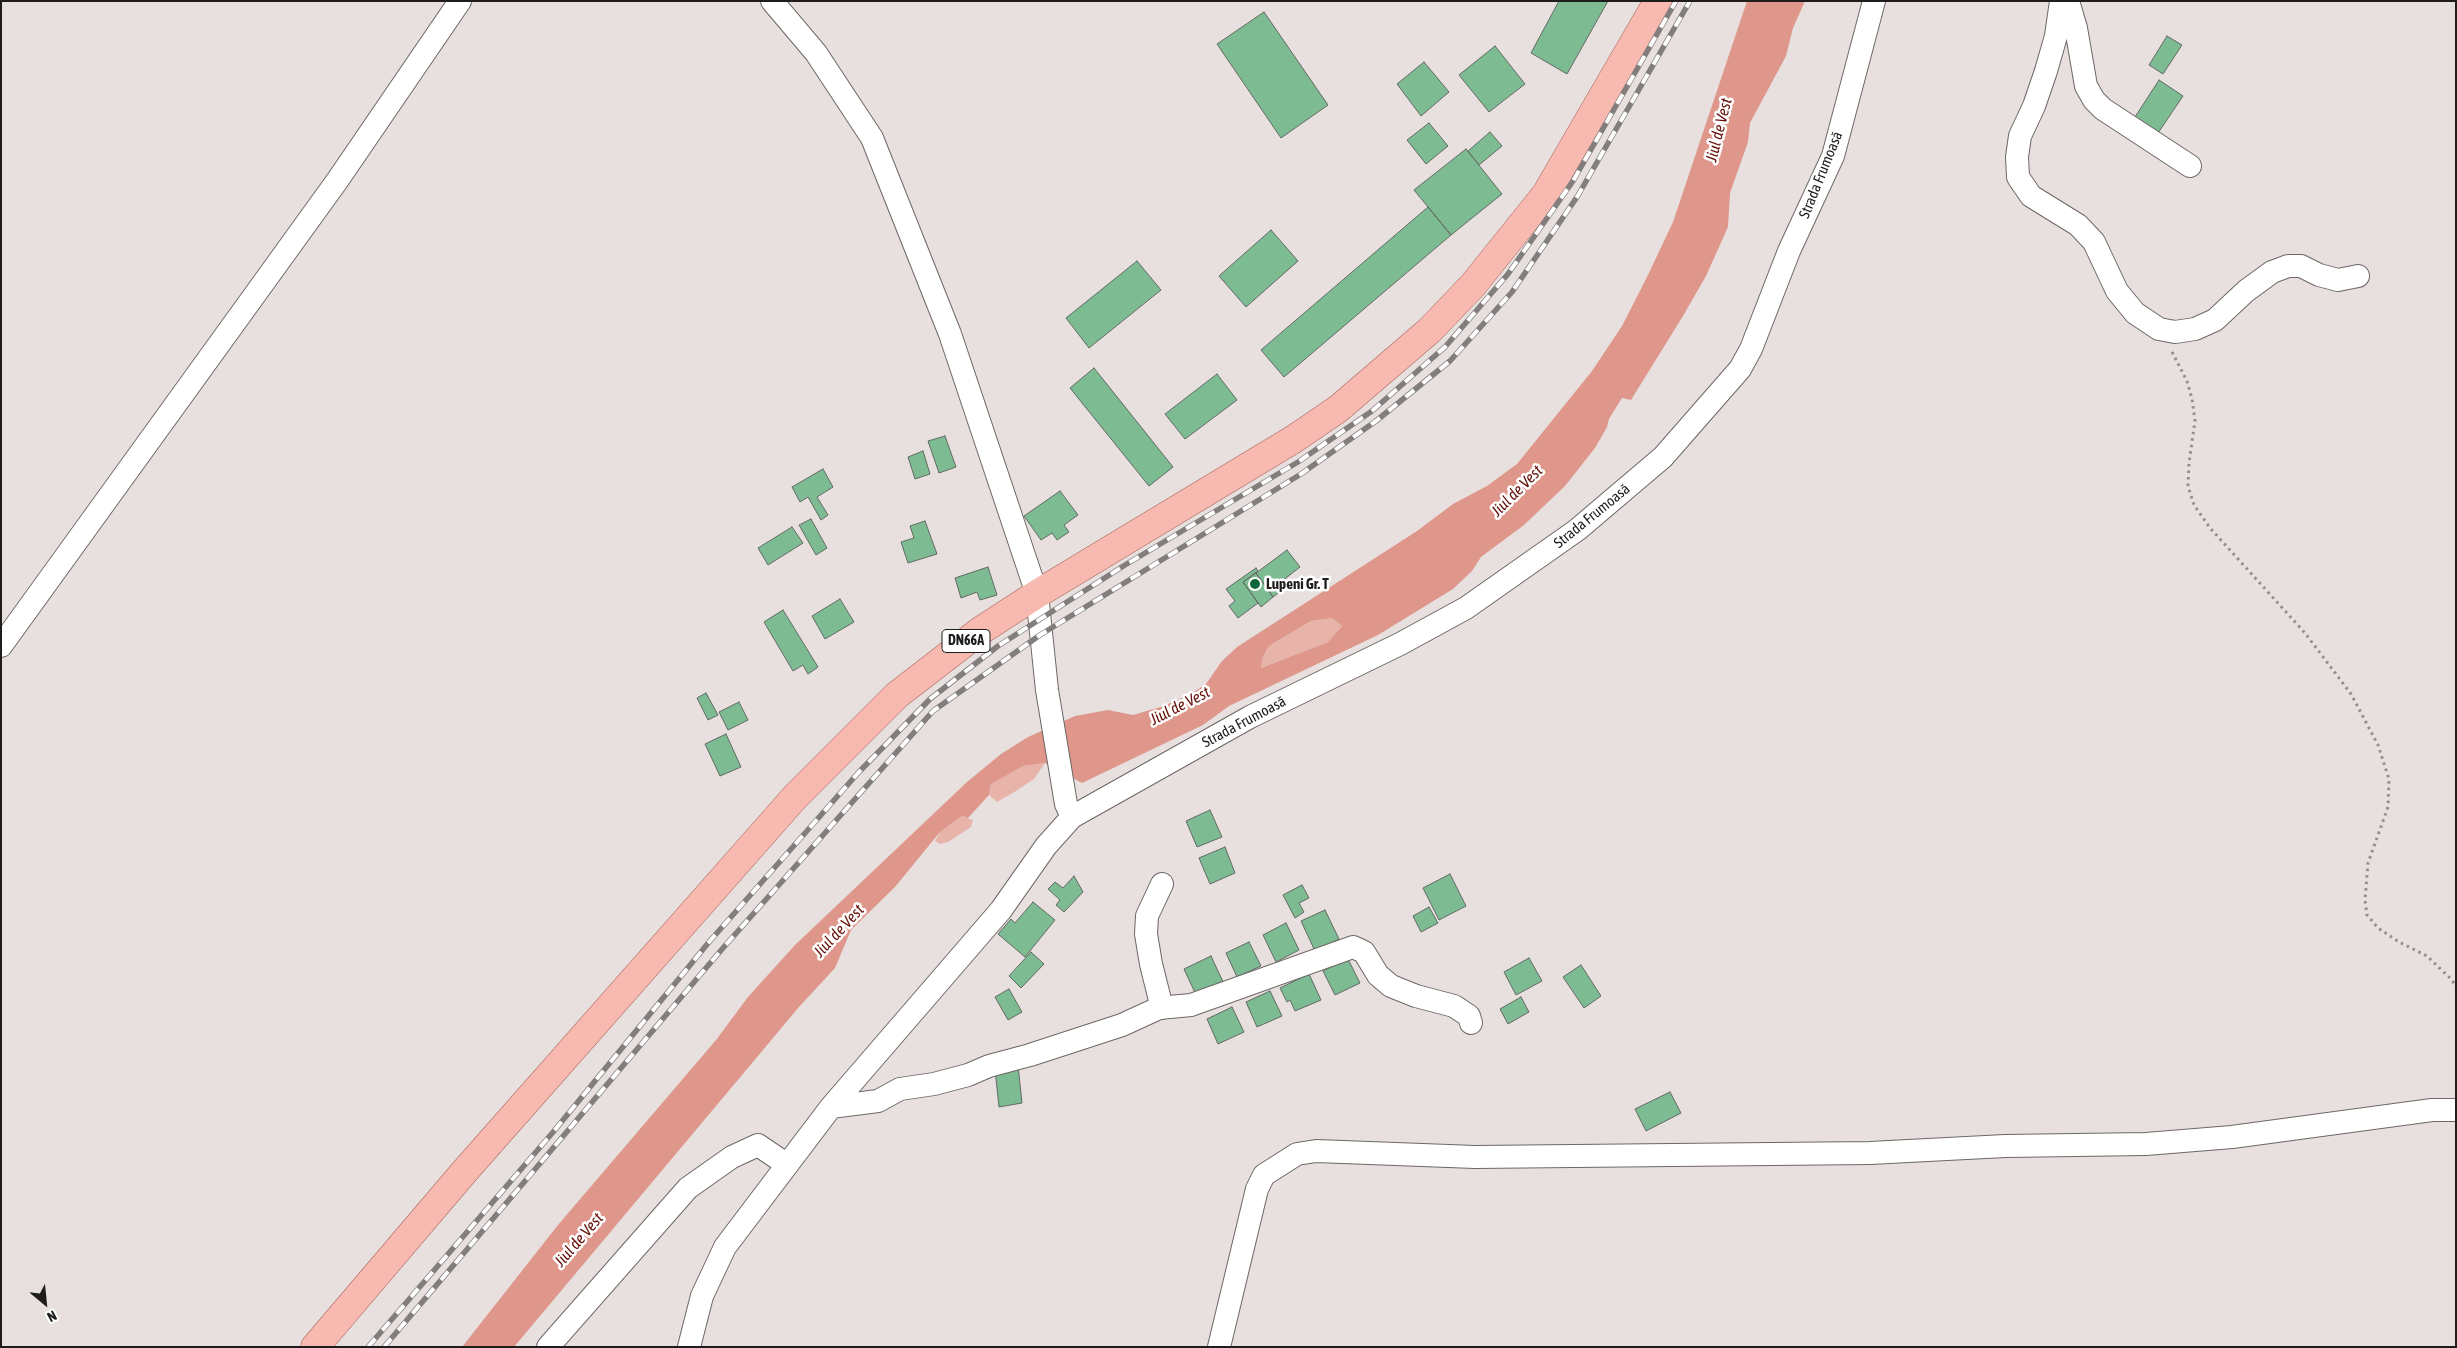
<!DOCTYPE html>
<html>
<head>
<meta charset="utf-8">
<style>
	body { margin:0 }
	#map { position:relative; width:2457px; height:1348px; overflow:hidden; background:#e7e0df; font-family:"Asap Condensed",sans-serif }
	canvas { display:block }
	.frame { position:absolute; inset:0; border:2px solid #1f1c1c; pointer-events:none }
	.north { position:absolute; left:20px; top:1278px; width:50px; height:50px; -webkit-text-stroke:4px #fff; paint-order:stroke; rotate:152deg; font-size:14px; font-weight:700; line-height:20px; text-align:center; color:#1f1c1c }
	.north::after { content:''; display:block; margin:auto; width:18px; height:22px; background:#1f1c1c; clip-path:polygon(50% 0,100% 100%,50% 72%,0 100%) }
</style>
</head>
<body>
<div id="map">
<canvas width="2457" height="1348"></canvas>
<div class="frame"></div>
<div class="north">N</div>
</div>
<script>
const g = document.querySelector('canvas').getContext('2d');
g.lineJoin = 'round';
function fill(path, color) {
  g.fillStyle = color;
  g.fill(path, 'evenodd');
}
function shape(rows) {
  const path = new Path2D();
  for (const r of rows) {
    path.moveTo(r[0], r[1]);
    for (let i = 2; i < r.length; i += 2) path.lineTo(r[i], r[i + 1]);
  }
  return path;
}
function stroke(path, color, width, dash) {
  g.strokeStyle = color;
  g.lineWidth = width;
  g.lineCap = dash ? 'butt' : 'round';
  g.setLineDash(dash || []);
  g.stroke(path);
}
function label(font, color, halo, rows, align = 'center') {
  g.font = font + ' "Asap Condensed",sans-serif';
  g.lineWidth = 5;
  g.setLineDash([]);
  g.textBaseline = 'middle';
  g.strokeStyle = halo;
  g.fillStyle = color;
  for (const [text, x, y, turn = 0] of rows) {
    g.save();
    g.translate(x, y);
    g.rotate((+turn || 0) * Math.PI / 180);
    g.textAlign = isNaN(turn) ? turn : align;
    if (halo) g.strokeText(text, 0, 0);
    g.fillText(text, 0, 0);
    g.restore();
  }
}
fill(shape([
	[1332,618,1342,626,1328,642,1261,668,1263,657,1269,646,1311,621],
	[1045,763,1034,779,1016,791,997,802,989,795,991,784,1008,773,1023,766],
	[962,816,973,820,971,827,948,842,940,844,935,841,940,832]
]), '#e8b4aa');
fill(shape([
	[1747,1,1805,1,1793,28,1786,56,1750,123,1748,142,1730,193,1728,227,1706,276,1683,316,1631,400,1622,398,1609,419,1607,427,1595,448,1565,486,1524,525,1481,557,1472,571,1453,589,1378,635,1229,706,1203,725,1082,783,1045,763,1023,766,991,784,989,795,968,818,962,816,940,832,895,887,851,930,835,968,799,1007,514,1347,462,1347,558,1225,716,1040,748,997,795,945,967,782,1001,754,1028,737,1075,716,1108,710,1133,715,1164,706,1191,694,1206,684,1222,661,1237,647,1417,531,1453,504,1487,486,1517,464,1592,371,1622,326,1647,277,1673,222],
	[1332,618,1342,626,1328,642,1261,668,1263,657,1269,646,1311,621]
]), '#df978b');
const building = shape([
	[1559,1,1608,1,1567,74,1531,53,1559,1],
	[1264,12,1328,105,1281,138,1217,44,1264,12],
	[2167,36,2182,45,2163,74,2149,65,2167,36],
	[1495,46,1525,84,1489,112,1459,75,1495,46],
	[1424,62,1449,92,1421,116,1397,84,1424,62],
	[2159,80,2183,96,2158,133,2135,117,2159,80],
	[1429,123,1448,146,1426,164,1407,140,1429,123],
	[1490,132,1502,146,1479,165,1468,151,1490,132],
	[1466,149,1502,194,1451,235,1414,190,1466,149],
	[1428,207,1451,235,1284,377,1261,350,1428,207],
	[1271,230,1298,261,1246,307,1219,276,1271,230],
	[1137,261,1161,290,1089,348,1066,318,1137,261],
	[1094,368,1173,467,1149,486,1070,388,1094,368],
	[1217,374,1237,400,1185,439,1165,414,1217,374],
	[945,436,956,467,939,473,928,441,945,436],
	[923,451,930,474,915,479,908,457,923,451],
	[823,469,833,487,817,497,828,515,821,520,808,497,800,502,792,487,823,469],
	[1060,491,1078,515,1064,525,1069,532,1057,540,1052,533,1041,540,1024,516,1060,491],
	[811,519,827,548,816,555,799,525,811,519],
	[925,521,937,554,908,563,901,542,914,538,910,526,925,521],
	[792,527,803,543,768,565,758,548,792,527],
	[1287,550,1300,567,1281,582,1285,588,1273,597,1256,573,1287,550],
	[988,567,997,595,980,600,977,592,961,598,955,578,988,567],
	[1256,568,1258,571,1243,582,1258,603,1238,618,1229,606,1235,601,1226,589,1256,568],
	[1256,573,1273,597,1261,607,1243,582,1256,573],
	[840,599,854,622,825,639,812,616,840,599],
	[783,610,818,667,808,674,803,665,793,671,764,622,783,610],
	[706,693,718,715,708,720,697,698,706,693],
	[739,702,748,720,728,730,719,712,739,702],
	[726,734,741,767,720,776,705,744,726,734],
	[1210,810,1222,837,1197,847,1186,821,1210,810],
	[1225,847,1235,873,1210,884,1199,858,1225,847],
	[1450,874,1466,906,1439,920,1423,888,1450,874],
	[1074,876,1083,892,1064,912,1056,905,1060,900,1048,889,1055,882,1063,888,1074,876],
	[1302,885,1309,898,1299,903,1304,912,1295,918,1283,895,1302,885],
	[1033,902,1055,920,1025,957,998,934,1011,919,1015,923,1033,902],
	[1429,907,1438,923,1421,932,1413,916,1429,907],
	[1325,910,1339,939,1315,951,1301,921,1325,910],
	[1286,923,1299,950,1276,962,1263,935,1286,923],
	[1249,942,1261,966,1237,977,1226,953,1249,942],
	[1031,952,1044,964,1021,988,1009,976,1031,952],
	[1211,956,1224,984,1197,997,1184,969,1211,956],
	[1529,958,1542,981,1516,995,1504,972,1529,958],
	[1348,959,1360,983,1335,995,1323,971,1348,959],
	[1581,965,1601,996,1584,1008,1563,977,1581,965],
	[1309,974,1321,1000,1295,1011,1290,1000,1287,1002,1280,988,1309,974],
	[1009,989,1022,1012,1008,1020,995,997,1009,989],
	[1270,991,1282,1016,1257,1027,1246,1002,1270,991],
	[1521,997,1529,1012,1508,1024,1500,1009,1521,997],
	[1232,1007,1244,1032,1218,1044,1207,1019,1232,1007],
	[1018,1065,1022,1103,999,1107,995,1069,1018,1065],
	[1670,1092,1681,1113,1646,1131,1635,1109,1670,1092]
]);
fill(building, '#7dbc92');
stroke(building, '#636864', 1);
const minor = shape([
	[2061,1,2056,36,2046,71,2034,106,2020,136,2017,157,2018,177,2031,196,2078,225,2094,242,2117,291,2135,313,2159,329,2175,332,2195,329,2215,320,2246,291,2272,272,2288,266,2301,266,2319,275,2338,280,2358,276],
	[2068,1,2076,28,2086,86,2094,100,2103,109,2190,166],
	[1,646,337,181,460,1],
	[1072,817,1250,717,1400,644,1466,608,1577,530,1663,457,1740,369,1751,349,1789,251,1833,156,1874,1],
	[1162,1008,1151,964,1146,934,1147,916,1162,884],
	[831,1107,878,1101,900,1089,934,1084,968,1075,989,1066,1030,1055,1122,1025,1159,1008,1191,1005,1353,947,1364,952,1378,975,1391,986,1416,996,1454,1006,1469,1016,1471,1023],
	[548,1347,688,1188,732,1157,758,1145,786,1164],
	[689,1347,702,1296,725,1247,831,1107,1001,910,1046,846,1072,817,1066,804,1047,690,1037,594,950,334,872,138,816,53,772,1],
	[1219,1347,1257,1189,1264,1175,1297,1154,1316,1151,1475,1157,1870,1153,2005,1146,2146,1144,2232,1137,2432,1110,2456,1110]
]);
const primary = shape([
	[315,1347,464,1172,795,797,897,695,980,631,1037,594,1294,439,1338,409,1430,330,1473,285,1546,194,1658,1]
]);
stroke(minor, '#6d6765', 24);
stroke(primary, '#a9655a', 29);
stroke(shape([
	[2172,352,2187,381,2192,399,2195,421,2189,463,2188,486,2194,505,2210,528,2305,633,2351,694,2378,745,2389,779,2388,807,2368,863,2365,900,2367,915,2378,928,2399,942,2427,956,2452,980,2456,987]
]), '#938e8d', 3, [2.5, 4]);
stroke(minor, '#fff', 22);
stroke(primary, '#f8bab0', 28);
const rail = shape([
	[368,1347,554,1131,709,942,858,773,930,699,998,646,1125,565,1298,462,1372,411,1445,347,1508,274,1573,181,1676,1],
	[384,1347,723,948,933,711,1040,635,1301,474,1376,421,1450,361,1512,292,1577,197,1690,1]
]);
stroke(rail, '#837e7e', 5.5);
stroke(rail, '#fff', 4, [11]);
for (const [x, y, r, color] of [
	[1255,584,6,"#0d673a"]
]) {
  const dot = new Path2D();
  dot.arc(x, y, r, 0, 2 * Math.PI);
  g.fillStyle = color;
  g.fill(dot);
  stroke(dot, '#fff', 2);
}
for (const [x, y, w] of [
	[966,641,48]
]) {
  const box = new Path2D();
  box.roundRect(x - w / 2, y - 11.5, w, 23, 4);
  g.fillStyle = '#fff';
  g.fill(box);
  stroke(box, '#1f1c1c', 1);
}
label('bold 14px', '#1f1c1c', null, [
	["DN66A",966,641]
]);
label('15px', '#1f1c1c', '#fff', [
	["Strada Frumoasă",1821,175,-68],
	["Strada Frumoasă",1592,516,-39],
	["Strada Frumoasă",1244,722,-28]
]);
label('bold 15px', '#1f1c1c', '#fff', [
	["Lupeni Gr. T",1266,584]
], 'left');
label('italic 16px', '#651008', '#fff', [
	["Jiul de Vest",1719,130,-76],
	["Jiul de Vest",1517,491,-45],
	["Jiul de Vest",1180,706,-27],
	["Jiul de Vest",839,931,-47],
	["Jiul de Vest",579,1240,-49]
]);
</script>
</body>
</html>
